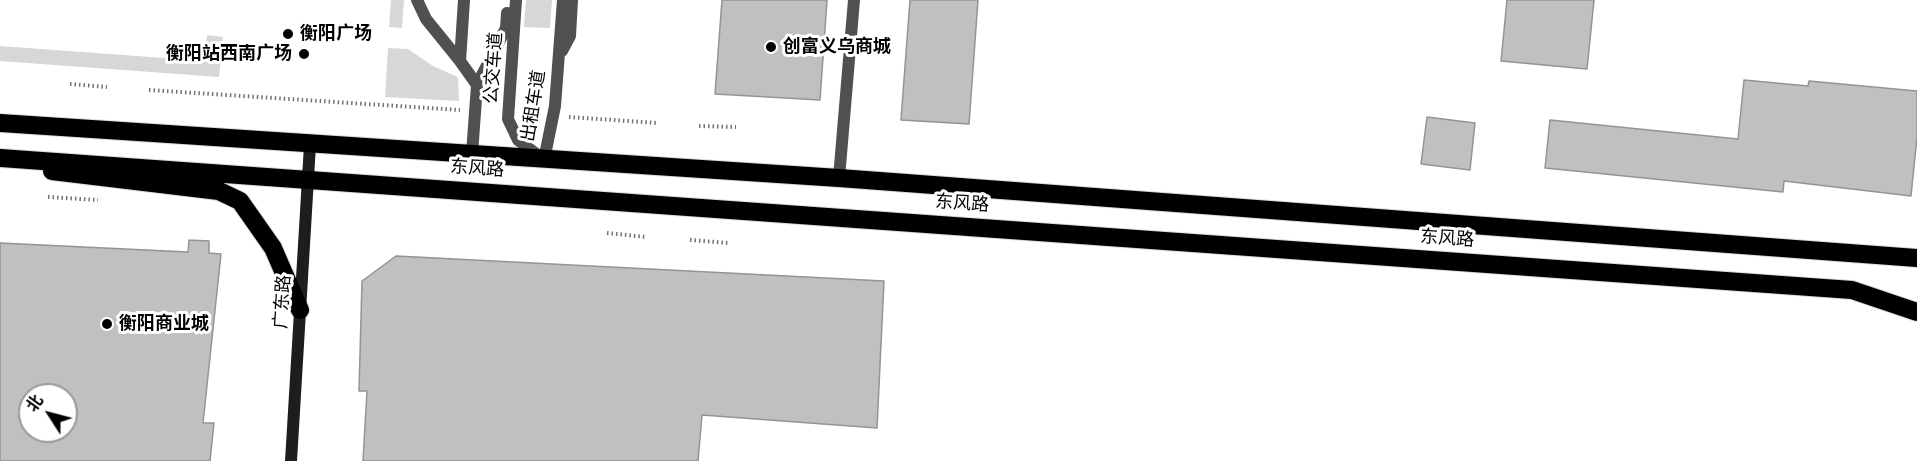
<!DOCTYPE html>
<html>
<head>
<meta charset="utf-8">
<style>
	body { margin:0 }
	#map { position:relative; width:1917px; height:461px; overflow:hidden; background:#fff; font-family:Helvetica,"Noto Sans SC",sans-serif }
	canvas { display:block }
	.north { position:absolute; left:18px; top:383px; width:60px; height:60px; box-sizing:border-box; background:#fff; border:2px solid #999; border-radius:50%; rotate:306deg; font-size:16px; font-weight:700; line-height:24px; text-align:center; color:#000 }
	.north::after { content:''; display:block; margin:auto; width:21px; height:27px; background:#000; clip-path:polygon(50% 0,100% 100%,50% 72%,0 100%) }
</style>
</head>
<body>
<div id="map">
<canvas width="1917" height="461"></canvas>
<div class="north">北</div>
</div>
<script>
const g = document.querySelector('canvas').getContext('2d');
g.lineJoin = 'round';
function fill(path, color) {
  g.fillStyle = color;
  g.fill(path, 'evenodd');
}
function shape(rows) {
  const path = new Path2D();
  for (const r of rows) {
    path.moveTo(r[0], r[1]);
    for (let i = 2; i < r.length; i += 2) path.lineTo(r[i], r[i + 1]);
  }
  return path;
}
function stroke(path, color, width, dash) {
  g.strokeStyle = color;
  g.lineWidth = width;
  g.lineCap = dash ? 'butt' : 'round';
  g.setLineDash(dash || []);
  g.stroke(path);
}
function label(font, color, halo, rows, align = 'center') {
  g.font = font + ' Helvetica,"Noto Sans SC",sans-serif';
  g.lineWidth = 6;
  g.setLineDash([]);
  g.textBaseline = 'middle';
  g.strokeStyle = halo;
  g.fillStyle = color;
  for (const [text, x, y, turn = 0] of rows) {
    g.save();
    g.translate(x, y);
    g.rotate((+turn || 0) * Math.PI / 180);
    g.textAlign = isNaN(turn) ? turn : align;
    if (halo) g.strokeText(text, 0, 0);
    g.fillText(text, 0, 0);
    g.restore();
  }
}
fill(shape([
	[391,0,404,0,402,28,389,27],
	[526,0,552,0,550,28,524,27],
	[207,35,223,37,219,77,0,61,0,46,205,61],
	[388,48,408,49,433,66,458,77,459,101,385,97]
]), '#d7d7d7');
const building = shape([
	[722,0,827,0,820,100,715,94,722,0],
	[910,0,978,0,969,124,901,120,910,0],
	[1507,0,1594,0,1587,69,1501,61,1507,0],
	[1744,80,1808,86,1809,81,1917,91,1917,137,1911,196,1784,181,1783,192,1545,168,1550,120,1738,139,1744,80],
	[1427,117,1475,123,1470,170,1421,164,1427,117],
	[189,240,209,241,209,253,221,254,203,423,214,423,210,461,0,461,0,243,188,252,189,240],
	[30,395,66,395,66,431,30,431,30,395],
	[396,256,884,281,877,428,702,415,698,461,363,461,367,391,359,391,362,281,396,256]
]);
fill(building, '#c0c0c0');
stroke(building, '#949494', 1.5);
const highway = shape([
	[0,123,839,178,1917,258],
	[0,158,1852,290,1917,312],
	[52,171,219,191,240,201,273,248,300,310]
]);
stroke(highway, '#dbdbdb', 20);
stroke(shape([
	[70,84,107,87],
	[149,90,460,110],
	[569,117,657,123],
	[699,126,736,127],
	[48,197,98,200],
	[607,233,646,237],
	[690,240,729,243]
]), '#727272', 4, [1.5, 3]);
stroke(shape([
	[417,0,426,19,460,61],
	[464,0,460,61,477,85],
	[516,0,508,119,518,140,544,160,555,106,563,0],
	[562,51,570,36,572,0],
	[472,154,477,85,506,28,507,13]
]), '#505050', 12);
stroke(shape([
	[839,178,854,0]
]), '#505050', 12);
stroke(shape([
	[291,461,310,145]
]), '#1d1d1d', 12);
stroke(highway, '#000', 18);
for (const [x, y, r, color] of [
	[288,34,6,"#000"],
	[771,47,6,"#000"],
	[304,54,6,"#000"],
	[107,324,6,"#000"]
]) {
  const dot = new Path2D();
  dot.arc(x, y, r, 0, 2 * Math.PI);
  g.fillStyle = color;
  g.fill(dot);
  stroke(dot, '#fff', 2);
}
label('bold 18px', '#000', '#fff', [
	["衡阳广场",300,34],
	["创富义乌商城",783,47],
	["衡阳站西南广场",292,54,"right"],
	["衡阳商业城",119,324]
], 'left');
label('18px', '#000', '#fff', [
	["公交车道",494,68,-86],
	["出租车道",534,106,-81],
	["东风路",477,169,4],
	["东风路",962,204,4],
	["东风路",1447,239,4],
	["广东路",283,302,-86]
]);
</script>
</body>
</html>
